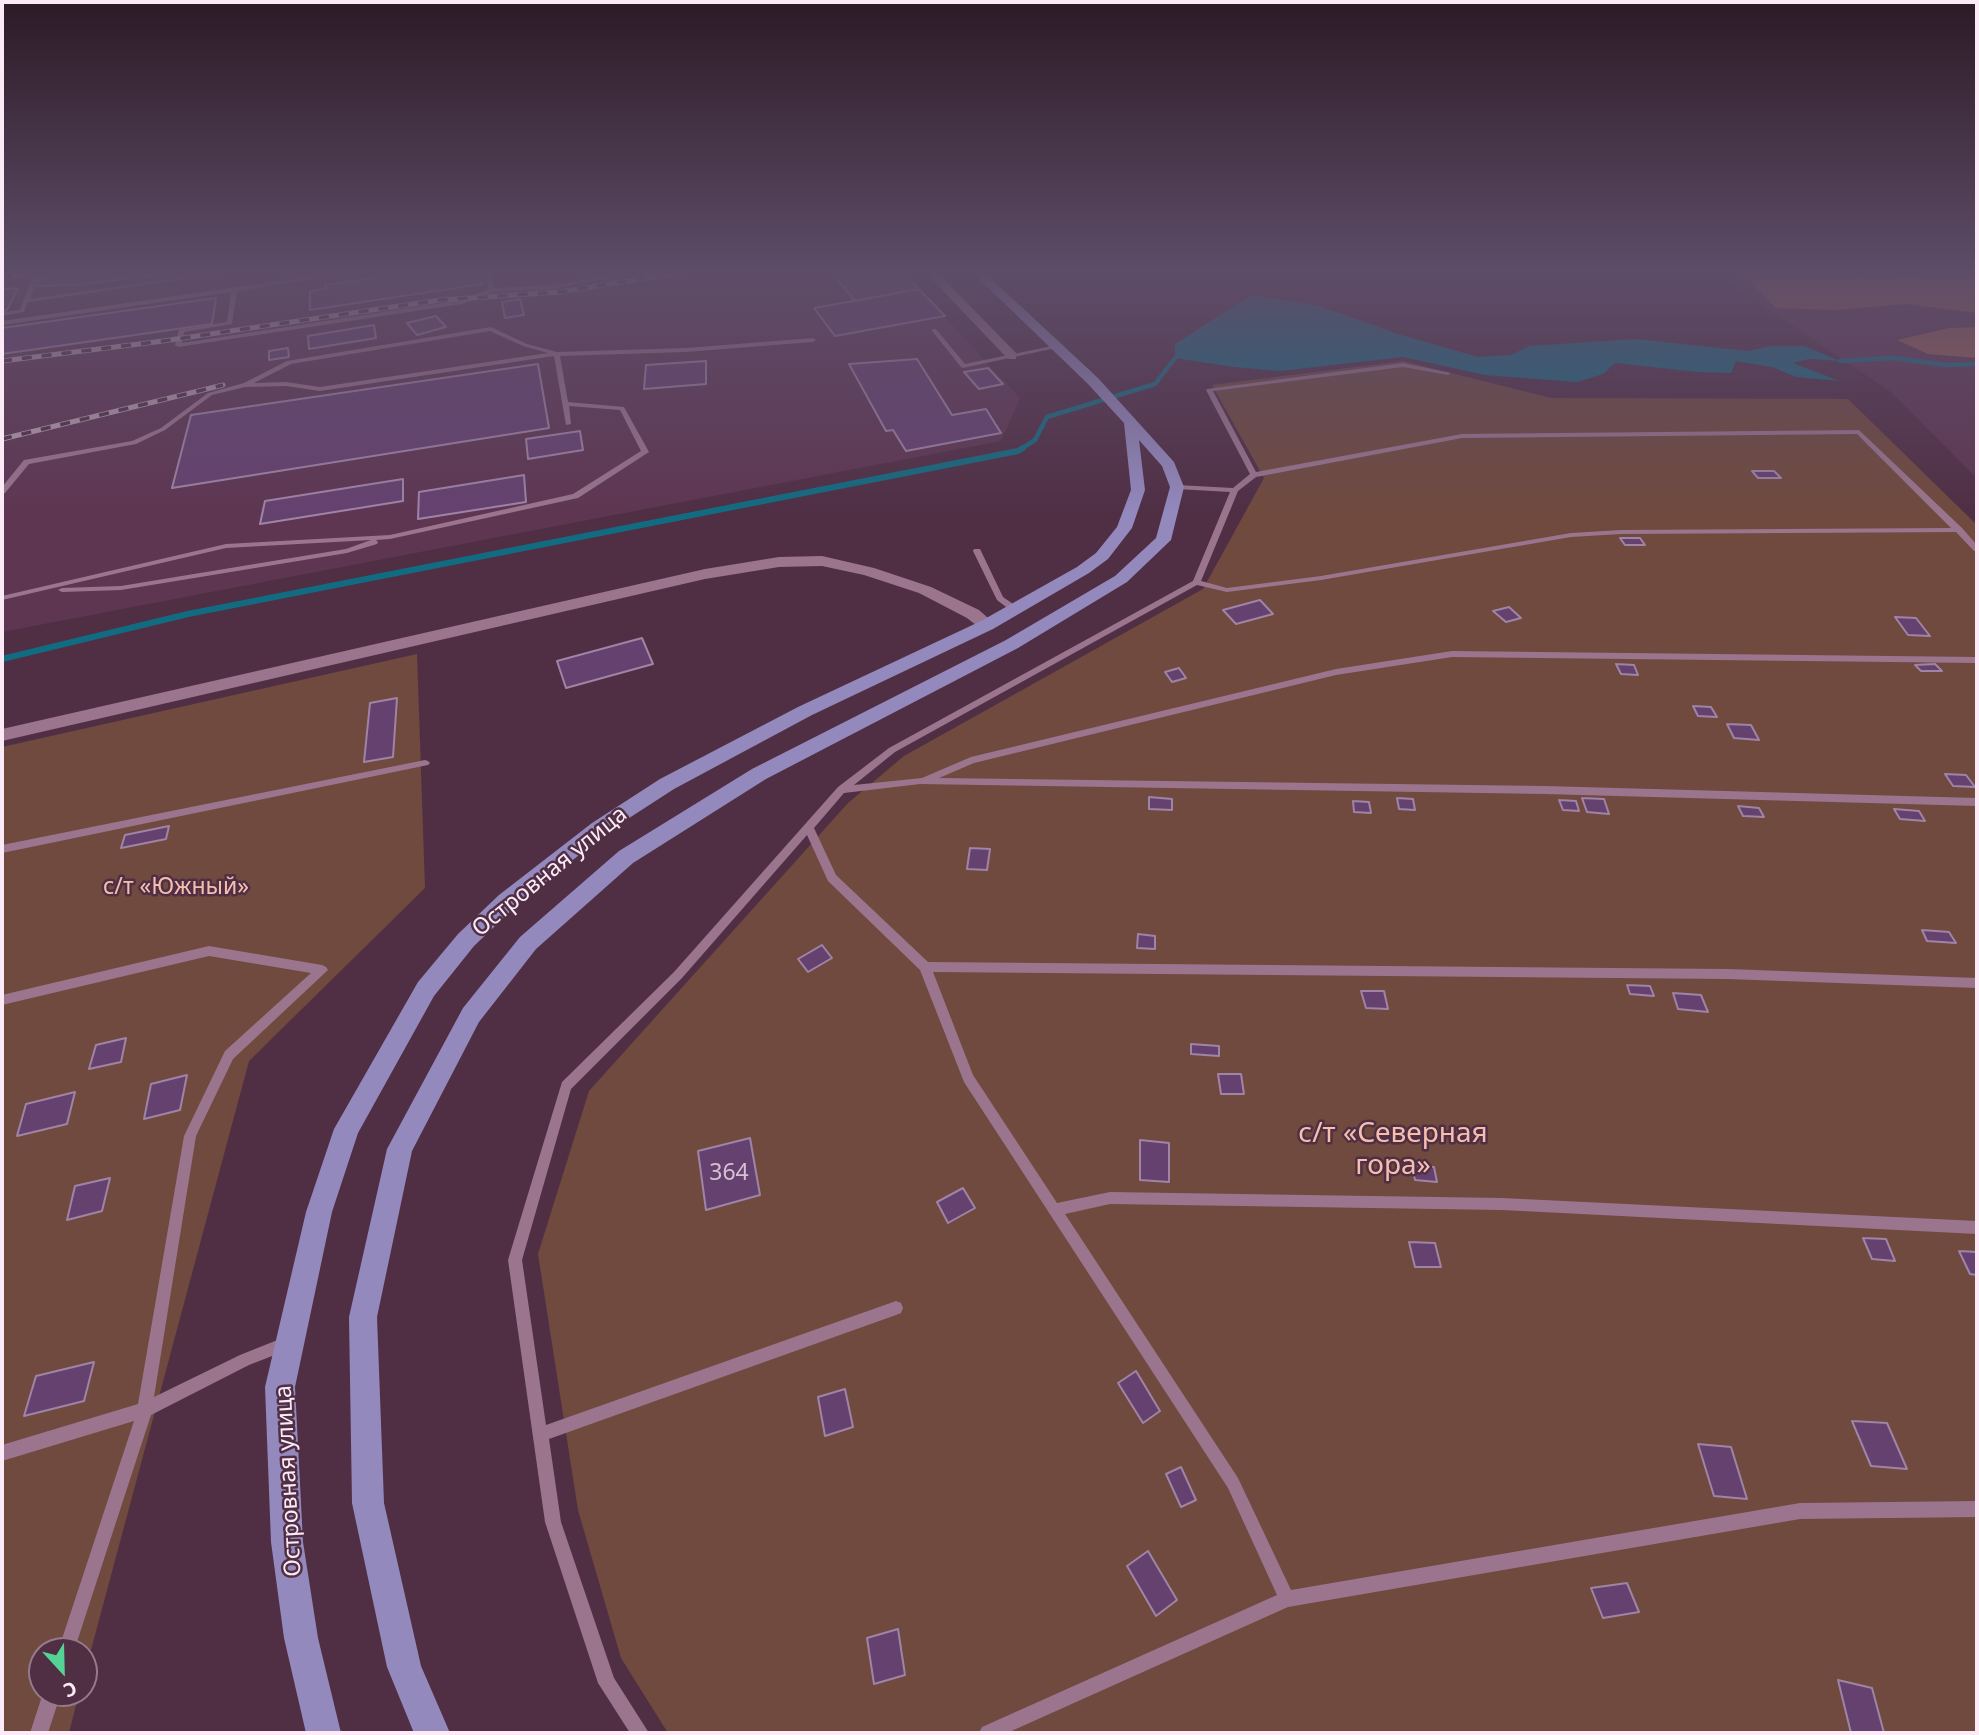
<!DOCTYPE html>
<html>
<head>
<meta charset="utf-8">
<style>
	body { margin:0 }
	#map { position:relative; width:1979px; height:1735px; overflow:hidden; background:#502f45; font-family:"Noto Sans",sans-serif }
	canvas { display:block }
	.frame { position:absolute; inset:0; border:4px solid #fcebf6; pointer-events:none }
	.north { position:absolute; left:28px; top:1637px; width:70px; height:70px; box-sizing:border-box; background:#502f45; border:2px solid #957a8c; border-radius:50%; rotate:158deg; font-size:19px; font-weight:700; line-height:28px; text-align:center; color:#fcebf6 }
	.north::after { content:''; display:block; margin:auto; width:24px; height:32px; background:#54d395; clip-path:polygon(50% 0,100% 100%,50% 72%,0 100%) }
</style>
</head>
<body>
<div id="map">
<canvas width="1979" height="1735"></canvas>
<div class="frame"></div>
<div class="north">С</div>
</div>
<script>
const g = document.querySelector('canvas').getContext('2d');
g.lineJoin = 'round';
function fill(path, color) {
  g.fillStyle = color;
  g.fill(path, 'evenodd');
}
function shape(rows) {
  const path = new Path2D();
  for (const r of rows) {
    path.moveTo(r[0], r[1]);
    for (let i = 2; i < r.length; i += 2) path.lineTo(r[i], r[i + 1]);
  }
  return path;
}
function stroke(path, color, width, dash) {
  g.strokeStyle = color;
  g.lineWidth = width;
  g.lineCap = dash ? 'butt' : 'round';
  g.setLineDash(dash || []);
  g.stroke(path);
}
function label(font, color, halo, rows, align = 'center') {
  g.font = font + ' "Noto Sans",sans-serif';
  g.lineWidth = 5;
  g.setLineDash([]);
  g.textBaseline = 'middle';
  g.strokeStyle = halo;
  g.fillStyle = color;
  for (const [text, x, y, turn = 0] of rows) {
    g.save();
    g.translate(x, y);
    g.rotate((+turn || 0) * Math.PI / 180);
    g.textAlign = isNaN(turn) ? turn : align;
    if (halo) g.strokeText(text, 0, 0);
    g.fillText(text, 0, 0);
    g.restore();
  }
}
fill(shape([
	[2,272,903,272,1020,398,1001,441,2,632],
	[1713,272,1977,272,1977,478,1891,392]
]), '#5e3652');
fill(shape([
	[1403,361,1551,398,1848,399,1977,525,1977,1733,668,1733,621,1658,578,1510,538,1254,589,1091,848,803,904,756,1203,589,1264,478,1212,385],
	[417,654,425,888,249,1061,84,1676,84,1651,42,1651,42,1693,79,1693,69,1733,2,1733,2,747]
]), '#704a3e');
fill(shape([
	[1737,272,1850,272,1872,279,1905,277,1928,272,1962,272,1977,277,1977,313,1905,304,1836,310,1776,308,1746,277],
	[1977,327,1977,358,1928,354,1897,340,1949,328]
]), '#9e624e');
fill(shape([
	[1251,295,1317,305,1398,334,1478,357,1511,355,1529,346,1636,339,1748,351,1771,346,1804,346,1840,361,1809,359,1793,363,1839,381,1796,377,1772,367,1736,361,1731,373,1698,372,1615,363,1603,374,1577,382,1485,375,1403,357,1280,371,1234,367,1175,358,1175,344]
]), '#116c81');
stroke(shape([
	[1840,361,1893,358,1946,365,1977,364],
	[1021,449,1035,440,1047,417,1155,384,1175,358]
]), '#116c81', 4.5);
stroke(shape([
	[2,659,188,614,1018,451,1023,448]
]), '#116c81', 6);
const building = shape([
	[175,272,80,285,36,286,39,279,67,272,175,272],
	[414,272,475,272,483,284,310,310,310,291,325,289,325,285,414,272],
	[831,272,903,272,919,289,855,301,831,272],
	[18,288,7,310,2,311,2,289,18,288],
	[919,289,945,316,835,336,814,308,919,289],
	[216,298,212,324,2,354,2,328,216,298],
	[520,299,524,315,505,318,502,302,520,299],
	[436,316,446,327,417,335,407,323,436,316],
	[374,325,376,338,309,349,308,336,374,325],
	[288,348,289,357,269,360,269,351,288,348],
	[917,359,952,415,986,409,1001,433,906,451,893,430,886,431,849,364,917,359],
	[706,361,706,384,644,389,646,365,706,361],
	[538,364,549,428,172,488,191,415,538,364],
	[988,368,1003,384,979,389,964,372,988,368],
	[580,431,583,450,528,459,526,439,580,431],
	[1752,471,1774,471,1781,478,1758,478,1752,471],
	[524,475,526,502,418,519,419,492,524,475],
	[403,479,403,501,260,524,265,501,403,479],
	[1620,538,1640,538,1645,545,1625,545,1620,538],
	[1260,600,1273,614,1236,624,1223,610,1260,600],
	[1509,607,1521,618,1506,622,1493,611,1509,607],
	[1895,617,1916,618,1930,636,1908,635,1895,617],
	[642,638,653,664,566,688,557,661,642,638],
	[1616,664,1634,665,1638,675,1621,674,1616,664],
	[1935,664,1942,671,1921,671,1915,665,1935,664],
	[1179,668,1186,678,1172,682,1165,672,1179,668],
	[397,698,393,757,364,762,370,703,397,698],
	[1693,706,1711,707,1717,717,1698,716,1693,706],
	[1727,724,1751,725,1759,740,1734,738,1727,724],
	[1945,774,1966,775,1975,787,1953,786,1945,774],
	[1149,797,1172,799,1172,810,1149,809,1149,797],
	[1397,798,1413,799,1415,810,1399,809,1397,798],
	[1582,798,1604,799,1609,814,1587,812,1582,798],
	[1559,800,1576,801,1579,811,1563,810,1559,800],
	[1353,801,1369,802,1371,813,1354,812,1353,801],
	[1738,806,1759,808,1764,817,1743,816,1738,806],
	[1894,809,1919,811,1925,821,1900,819,1894,809],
	[169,826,166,839,121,848,125,835,169,826],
	[970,848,990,849,987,870,967,869,970,848],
	[1922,930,1949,932,1956,943,1927,941,1922,930],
	[1138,934,1155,936,1155,949,1137,948,1138,934],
	[822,945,832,958,808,972,798,959,822,945],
	[1627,985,1650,986,1654,996,1630,994,1627,985],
	[1361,991,1384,991,1388,1009,1366,1008,1361,991],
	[1673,993,1701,995,1708,1012,1678,1009,1673,993],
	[126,1038,121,1062,89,1069,96,1045,126,1038],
	[1191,1044,1219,1046,1219,1056,1191,1054,1191,1044],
	[1218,1074,1241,1074,1244,1094,1221,1094,1218,1074],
	[187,1075,180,1110,144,1119,151,1084,187,1075],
	[75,1092,67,1124,17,1136,26,1104,75,1092],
	[750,1138,760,1195,706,1210,698,1151,750,1138],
	[1140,1140,1169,1143,1169,1182,1140,1180,1140,1140],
	[1412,1165,1434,1167,1437,1182,1415,1180,1412,1165],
	[110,1178,102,1211,67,1220,75,1186,110,1178],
	[963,1188,975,1208,948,1223,937,1202,963,1188],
	[1863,1238,1886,1239,1895,1261,1872,1259,1863,1238],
	[1409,1242,1435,1243,1441,1267,1415,1267,1409,1242],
	[1959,1251,1977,1252,1977,1275,1970,1274,1959,1251],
	[94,1362,84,1401,24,1416,36,1376,94,1362],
	[1136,1371,1160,1411,1143,1423,1118,1383,1136,1371],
	[845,1389,853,1427,825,1436,818,1397,845,1389],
	[1852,1421,1887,1423,1907,1469,1871,1466,1852,1421],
	[1698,1444,1731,1447,1747,1499,1714,1496,1698,1444],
	[1181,1467,1196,1500,1181,1507,1166,1474,1181,1467],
	[1148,1551,1177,1600,1156,1616,1127,1566,1148,1551],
	[1627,1583,1639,1612,1603,1618,1591,1588,1627,1583],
	[898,1629,905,1675,874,1684,867,1638,898,1629],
	[1838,1680,1872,1688,1884,1733,1851,1733,1838,1680]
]);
fill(building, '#65416f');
stroke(building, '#9f84a6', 2);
fill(shape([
	[34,272,40,272,30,299,218,272,236,272,28,302,24,312,2,316,2,312,20,310,34,272],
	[341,272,358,272,237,291,232,324,184,332,182,343,461,300,489,289,484,272,490,272,494,288,551,285,632,272,648,272,551,289,493,292,462,304,178,347,175,345,179,330,227,322,231,292,2,325,2,321,341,272],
	[491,327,527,344,557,352,686,348,813,338,816,340,813,342,686,352,560,356,568,402,624,407,649,452,578,498,390,539,376,540,378,542,377,544,347,553,121,590,62,592,58,590,62,588,121,586,346,549,371,540,226,548,2,600,2,596,226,544,390,535,573,494,641,451,620,410,569,406,571,424,566,425,554,356,320,391,286,386,245,387,212,395,165,430,136,444,29,464,5,493,2,493,2,487,24,460,132,441,161,428,208,393,244,383,287,361,491,327],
	[490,331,523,346,548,353,320,387,286,382,254,383,291,364,490,331],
	[932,329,936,329,965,364,1057,345,1060,347,963,368,961,367,932,331,932,329],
	[1403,363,1451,373,1448,375,1403,367,1213,391,1256,472,1462,434,1859,430,1962,528,1977,545,1977,551,1974,551,1956,532,1621,534,1571,537,1321,580,1227,592,1197,585,895,752,854,785,922,778,971,757,1336,669,1452,651,1977,657,1977,663,1452,657,1336,675,974,763,939,778,1545,786,1977,798,1977,806,1545,794,920,784,844,793,814,828,836,875,928,962,1727,969,1977,978,1977,988,1727,979,933,972,973,1075,1057,1203,1110,1192,1502,1198,1977,1221,1977,1234,1502,1210,1110,1204,1065,1214,1238,1478,1291,1590,1800,1503,1977,1501,1977,1517,1800,1519,1288,1607,1007,1733,979,1733,982,1727,1277,1595,1228,1488,964,1082,920,970,828,881,807,835,682,978,571,1089,522,1260,546,1425,896,1301,901,1303,903,1308,901,1313,896,1315,549,1439,561,1522,614,1678,649,1733,630,1733,598,1683,545,1522,508,1260,562,1082,674,972,838,787,889,748,1193,581,1230,492,1177,489,1173,487,1177,485,1233,488,1250,474,1206,390,1207,389,1403,363],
	[1857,434,1951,528,1621,530,1571,533,1321,576,1227,588,1201,581,1238,491,1256,477,1462,438,1857,434],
	[974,549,980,549,981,551,1003,597,1016,606,1016,610,1010,610,997,600,973,551,974,549],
	[425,760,428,761,430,763,428,765,2,853,2,845,425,760],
	[209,946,322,965,326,967,328,970,233,1059,196,1136,154,1397,240,1355,285,1337,290,1339,292,1344,290,1349,249,1365,151,1415,74,1651,58,1651,134,1421,2,1461,2,1445,138,1404,184,1136,225,1051,311,973,209,956,2,1005,2,995,209,946],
	[43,1693,61,1693,48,1733,30,1733,43,1693]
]), '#9b758e');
fill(shape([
	[925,272,937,272,1016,353,1016,359,1008,359,925,272],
	[822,556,874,568,931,587,979,610,996,625,993,629,981,629,967,618,919,593,864,575,822,566,779,567,705,579,2,741,2,729,705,569,779,557,822,556]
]), '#9b758e');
fill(shape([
	[972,272,984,272,1098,378,1174,462,1184,487,1171,540,1127,582,1018,648,766,779,633,863,536,949,479,1022,412,1151,377,1317,384,1503,421,1666,450,1733,414,1733,387,1667,352,1503,349,1317,387,1149,463,1008,520,937,619,851,752,769,1006,640,1115,576,1156,538,1170,487,1162,466,1139,440,1145,490,1132,528,1108,559,1089,573,993,629,812,715,674,789,606,833,515,907,474,946,434,996,358,1133,332,1212,295,1387,303,1542,318,1638,341,1733,306,1733,284,1638,271,1542,265,1387,306,1212,334,1129,418,982,458,934,499,895,592,823,660,779,798,707,981,621,1077,567,1096,553,1117,527,1131,490,1124,423,1088,384,972,272]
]), '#9489bd');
const rail = shape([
	[2,278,45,272],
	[2,361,163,341,440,300,559,292,684,272],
	[2,439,223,385]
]);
stroke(rail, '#baa3b2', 5);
stroke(rail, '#502f45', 3.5, [10]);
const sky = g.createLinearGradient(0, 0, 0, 515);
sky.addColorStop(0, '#2c1a26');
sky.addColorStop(0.53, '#5e4d68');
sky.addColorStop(1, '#5e4d6800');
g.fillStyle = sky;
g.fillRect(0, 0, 1979, 515);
label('23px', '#fcebf6', '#502f45', [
	["Островная улица",550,872,-39],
	["Островная улица",289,1481,-93]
]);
label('23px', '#f6bfad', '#502f45', [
	["с/т «Южный»",176,887]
]);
label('23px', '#d6c0d4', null, [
	["364",729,1173]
]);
label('28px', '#f6bfad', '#502f45', [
	["с/т «Северная",1393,1134],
	["гора»",1393,1166]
]);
</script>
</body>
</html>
